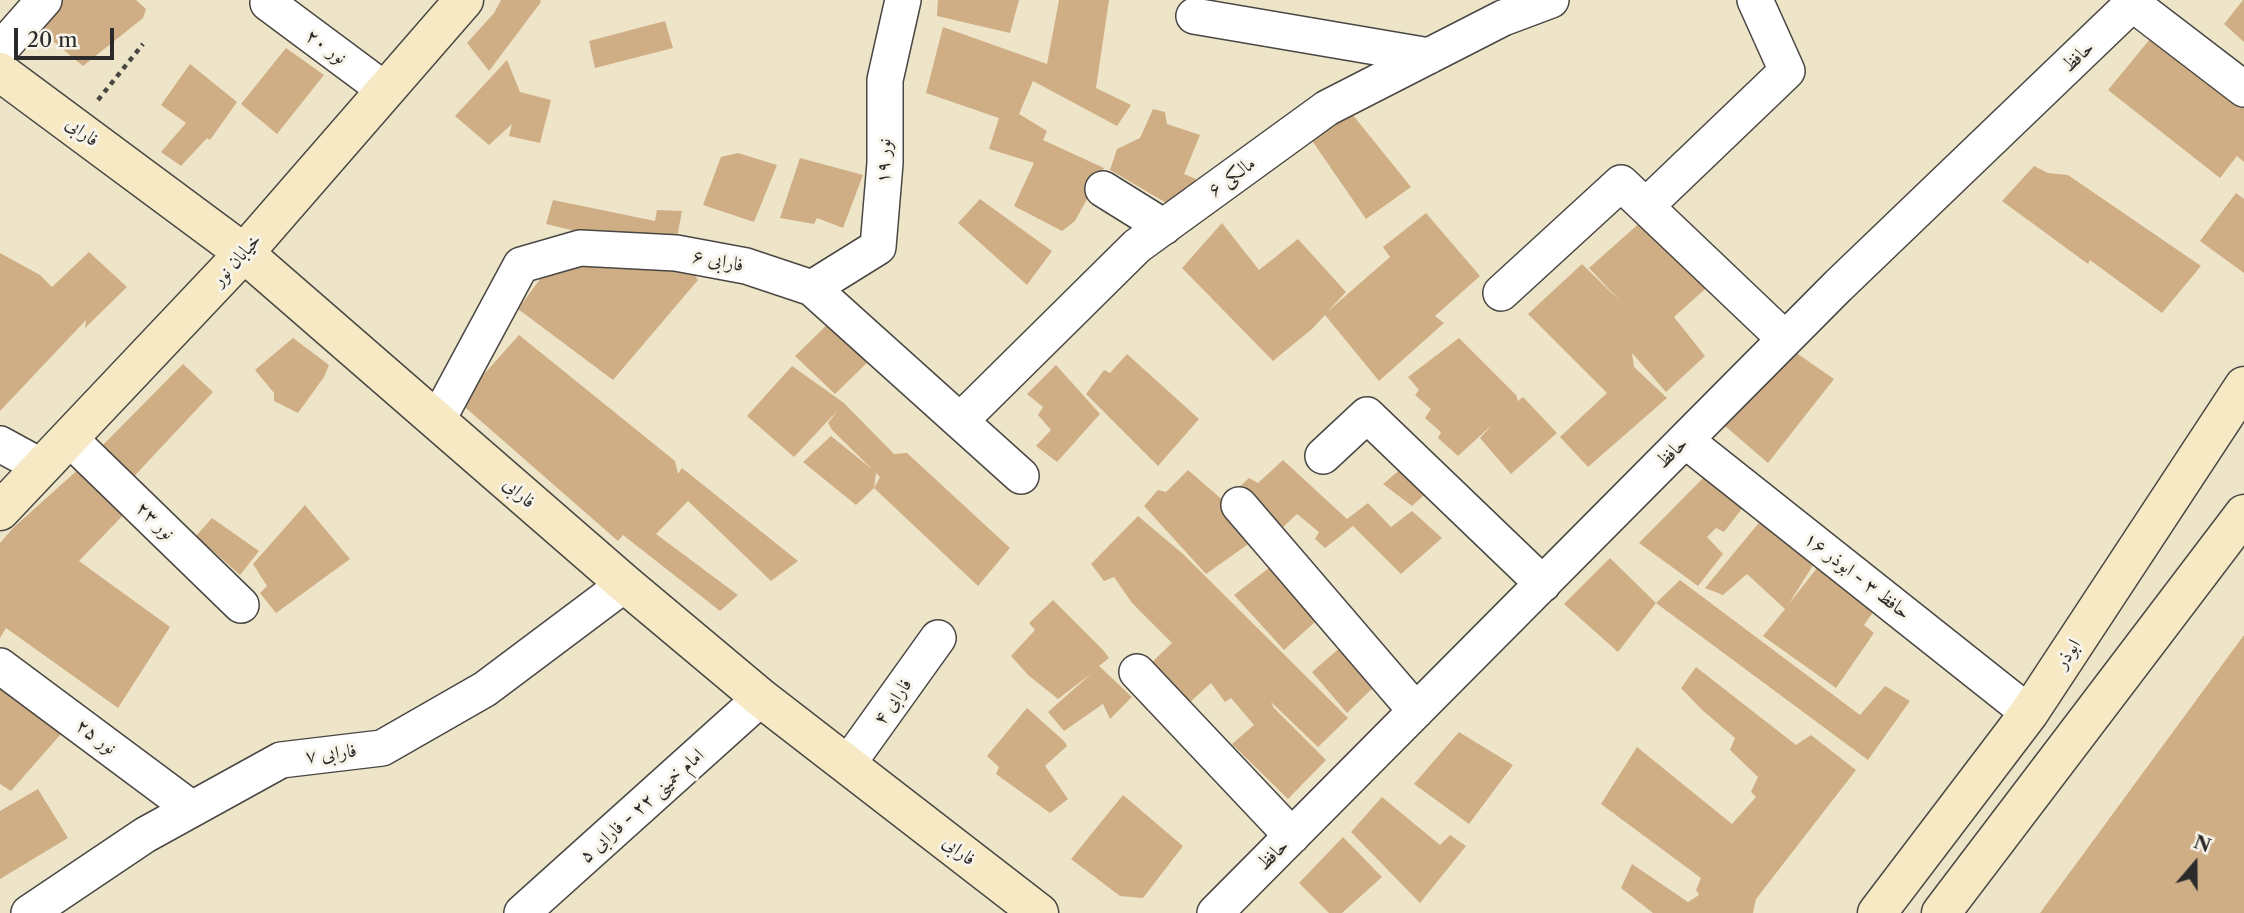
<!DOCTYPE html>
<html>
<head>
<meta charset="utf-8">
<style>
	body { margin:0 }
	#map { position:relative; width:2244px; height:913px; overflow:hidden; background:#eee5c9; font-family:"Libre Caslon Text",serif }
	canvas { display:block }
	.north { position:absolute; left:2160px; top:829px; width:70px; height:70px; -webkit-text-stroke:5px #f7f3e8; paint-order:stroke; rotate:20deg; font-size:19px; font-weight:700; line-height:28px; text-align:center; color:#2b2b2b }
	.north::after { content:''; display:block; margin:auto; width:24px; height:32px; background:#2b2b2b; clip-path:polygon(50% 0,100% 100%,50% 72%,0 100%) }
	.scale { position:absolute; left:14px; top:28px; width:100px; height:32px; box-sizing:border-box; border:4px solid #2b2b2b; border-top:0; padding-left:9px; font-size:21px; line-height:24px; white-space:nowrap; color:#2b2b2b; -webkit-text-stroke:5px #f7f3e8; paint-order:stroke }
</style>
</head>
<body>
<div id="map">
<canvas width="2244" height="913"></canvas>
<div class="north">N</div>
<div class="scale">20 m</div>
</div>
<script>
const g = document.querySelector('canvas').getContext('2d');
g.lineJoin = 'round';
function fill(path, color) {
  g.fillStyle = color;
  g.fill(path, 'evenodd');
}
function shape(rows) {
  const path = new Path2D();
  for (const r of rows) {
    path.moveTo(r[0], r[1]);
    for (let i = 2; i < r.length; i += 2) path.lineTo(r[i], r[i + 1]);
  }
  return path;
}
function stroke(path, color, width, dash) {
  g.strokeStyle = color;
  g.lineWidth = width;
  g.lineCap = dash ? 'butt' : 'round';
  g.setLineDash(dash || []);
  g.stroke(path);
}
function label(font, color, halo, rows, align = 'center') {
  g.font = font + ' "Libre Caslon Text",Amiri,serif';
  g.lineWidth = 6;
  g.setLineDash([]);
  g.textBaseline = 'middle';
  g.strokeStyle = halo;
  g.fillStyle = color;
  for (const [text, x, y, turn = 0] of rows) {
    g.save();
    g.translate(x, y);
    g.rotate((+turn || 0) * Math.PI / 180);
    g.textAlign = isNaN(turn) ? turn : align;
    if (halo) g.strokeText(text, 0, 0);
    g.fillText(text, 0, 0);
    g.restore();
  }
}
fill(shape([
	[52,0,136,0,146,9,143,18,83,66,31,23],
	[501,0,540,0,541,2,489,71,467,43,494,13],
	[938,0,1019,0,1010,33,937,16],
	[1059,0,1109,0,1096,88,1131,105,1117,126,1033,81,1019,114,1047,131,1043,140,1104,168,1075,221,1062,231,1014,206,1034,163,989,149,999,118,926,93,943,27,1047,64],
	[2243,0,2244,0,2244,42,2224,24],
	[665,21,673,48,595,68,589,41],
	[2155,33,2244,101,2244,162,2237,156,2220,178,2108,90],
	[286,48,324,75,277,134,241,104],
	[507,60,520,92,551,100,540,143,509,136,512,124,489,145,455,116],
	[190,64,237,102,210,140,207,138,181,166,161,152,186,123,161,105],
	[1153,109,1165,112,1167,124,1200,135,1184,174,1196,179,1175,208,1110,170,1117,149,1140,138],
	[1348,109,1411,187,1366,219,1306,132],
	[738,153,777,165,754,222,703,205,721,157],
	[800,158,863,175,843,228,817,218,814,224,780,218],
	[2034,166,2048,173,2068,175,2201,266,2162,313,2090,260,2088,264,2002,201],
	[2236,193,2244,199,2244,273,2200,241],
	[980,199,1052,251,1027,285,958,223],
	[553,200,655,221,657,210,682,211,676,243,634,245,546,224],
	[1426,213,1480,276,1435,316,1444,323,1379,381,1325,315,1312,329,1273,361,1182,268,1222,223,1259,270,1298,239,1346,292,1327,312,1390,257,1383,247],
	[1644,219,1714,281,1674,317,1705,356,1666,392,1632,353,1634,367,1667,398,1588,467,1560,437,1607,393,1528,314,1582,264,1621,302,1589,268],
	[89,252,127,287,85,328,86,320,0,411,0,253,40,275,52,287],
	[554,260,690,268,698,280,613,380,518,309],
	[834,318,875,355,835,394,795,356],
	[519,335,675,461,678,474,682,468,798,561,771,581,688,501,656,534,738,595,720,611,623,535,618,541,459,402],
	[293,338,329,365,324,377,298,413,274,401,274,393,255,370],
	[1459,338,1516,395,1518,401,1523,397,1557,433,1511,474,1480,438,1493,424,1458,456,1438,438,1441,432,1425,418,1431,409,1415,395,1419,390,1408,377],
	[1795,352,1834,379,1768,463,1725,426],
	[1127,354,1199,419,1158,466,1086,394,1104,370,1110,373],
	[183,364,213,392,126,485,94,454],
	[1056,365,1100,414,1057,462,1036,446,1051,430,1038,415,1043,407,1027,394],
	[792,366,844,403,894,454,907,453,1010,548,978,586,874,488,880,477,876,473,874,488,856,505,803,462,831,436,873,470,832,430,828,423,838,410,794,457,747,416],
	[1283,460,1347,519,1368,503,1391,527,1412,511,1442,538,1401,574,1353,526,1325,548,1315,539,1319,532,1297,514,1279,531,1236,490,1249,478,1258,483],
	[1408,463,1434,486,1412,506,1383,484],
	[82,466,131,507,79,561,170,627,118,708,6,628,0,638,0,543,13,528],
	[1188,470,1248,522,1254,540,1206,574,1144,506,1158,490,1166,492],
	[1709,472,1747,502,1724,532,1716,528,1707,537,1723,554,1698,586,1639,543],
	[305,505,350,559,276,613,260,593,267,586,253,564],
	[1138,516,1183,554,1348,718,1318,747,1271,702,1274,708,1326,760,1288,799,1232,744,1254,725,1231,698,1225,702,1211,683,1189,703,1151,663,1172,643,1132,603,1114,577,1104,581,1091,564],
	[212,518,259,551,240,575,196,536],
	[1762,519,1817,559,1788,605,1824,559,1881,601,1864,625,1874,633,1836,688,1763,636,1785,609,1747,574,1723,595,1705,588],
	[1610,558,1656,603,1618,652,1564,604],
	[1274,564,1325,613,1284,650,1234,595],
	[1680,580,1860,715,1885,686,1910,701,1868,760,1656,603],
	[1053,600,1103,650,1109,658,1099,666,1132,697,1110,719,1103,704,1064,731,1048,712,1092,673,1058,699,1028,675,1011,656,1035,630,1029,623],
	[2244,635,2244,913,2040,913],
	[1350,639,1383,678,1347,713,1312,672],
	[1696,667,1796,745,1811,735,1856,770,1756,899,1753,913,1653,913,1621,888,1632,864,1688,902,1699,895,1696,890,1701,878,1601,804,1637,747,1732,824,1756,797,1751,792,1758,777,1730,750,1735,738,1701,709,1681,688],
	[0,685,67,727,11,791,0,784],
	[1027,708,1064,741,1067,746,1045,766,1068,799,1050,813,996,774,999,767,987,756],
	[1459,732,1513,765,1469,824,1414,784],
	[38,789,68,838,0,879,0,811],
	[1123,795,1183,846,1143,898,1120,896,1071,859],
	[1382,797,1440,845,1450,835,1466,846,1420,903,1351,832],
	[1343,837,1382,877,1342,913,1329,913,1299,883]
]), '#d0ae85');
const street = shape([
	[268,3,385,90],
	[2133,4,2244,89],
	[1194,16,1429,56],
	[0,50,44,0],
	[1103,189,1164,227],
	[1646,206,1787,71,1755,0],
	[812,288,878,247,885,163,885,80,903,0],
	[1501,293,1621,183,1785,339],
	[437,421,521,265,580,248,676,253,746,266,812,288,1021,476],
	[960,421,1137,246,1327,108,1503,18,1551,0],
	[69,438,241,605],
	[1685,440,2029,713],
	[0,444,42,467],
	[1323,456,1367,415,1543,584],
	[1239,505,1416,711],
	[0,666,192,809],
	[1137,672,1292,836],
	[847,765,938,638],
	[29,913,145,835,281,760,382,748,485,689,625,584],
	[522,913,761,698],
	[1215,913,1838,286,2136,0]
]);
const secondary = shape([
	[0,72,244,253,625,584,761,698,1039,913],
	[0,511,244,253,464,0],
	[1877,913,2029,713,2244,386],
	[1941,913,2244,514]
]);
stroke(street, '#484743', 38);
stroke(secondary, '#484743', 41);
stroke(shape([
	[98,100,143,44]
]), '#484743', 4.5, [5, 5]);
stroke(street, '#fff', 35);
stroke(secondary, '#f6e9c3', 38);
label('19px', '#2b2b2b', '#f7f3e8', [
	["نور ۲۰",326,47,36],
	["حافظ",2078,57,-44],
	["فارابی",82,132,37],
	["نور ۱۹",884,161,-88],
	["مالکی ۶",1232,177,-36],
	["خیابان نور",237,260,-48],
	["فارابی ۶",718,261,11],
	["حافظ",1672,453,-45],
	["فارابی",519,493,41],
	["نور ۲۳",155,521,44],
	["حافظ ۳ - ابوذر ۱۶",1857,576,38],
	["ابوذر",2068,654,-57],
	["فارابی ۴",893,702,-55],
	["نور ۲۵",96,737,37],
	["فارابی ۷",331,754,-7],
	["امام خمینی ۲۲ - فارابی ۵",642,806,-42],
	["فارابی",959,851,38],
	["حافظ",1273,855,-45]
]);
</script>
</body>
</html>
